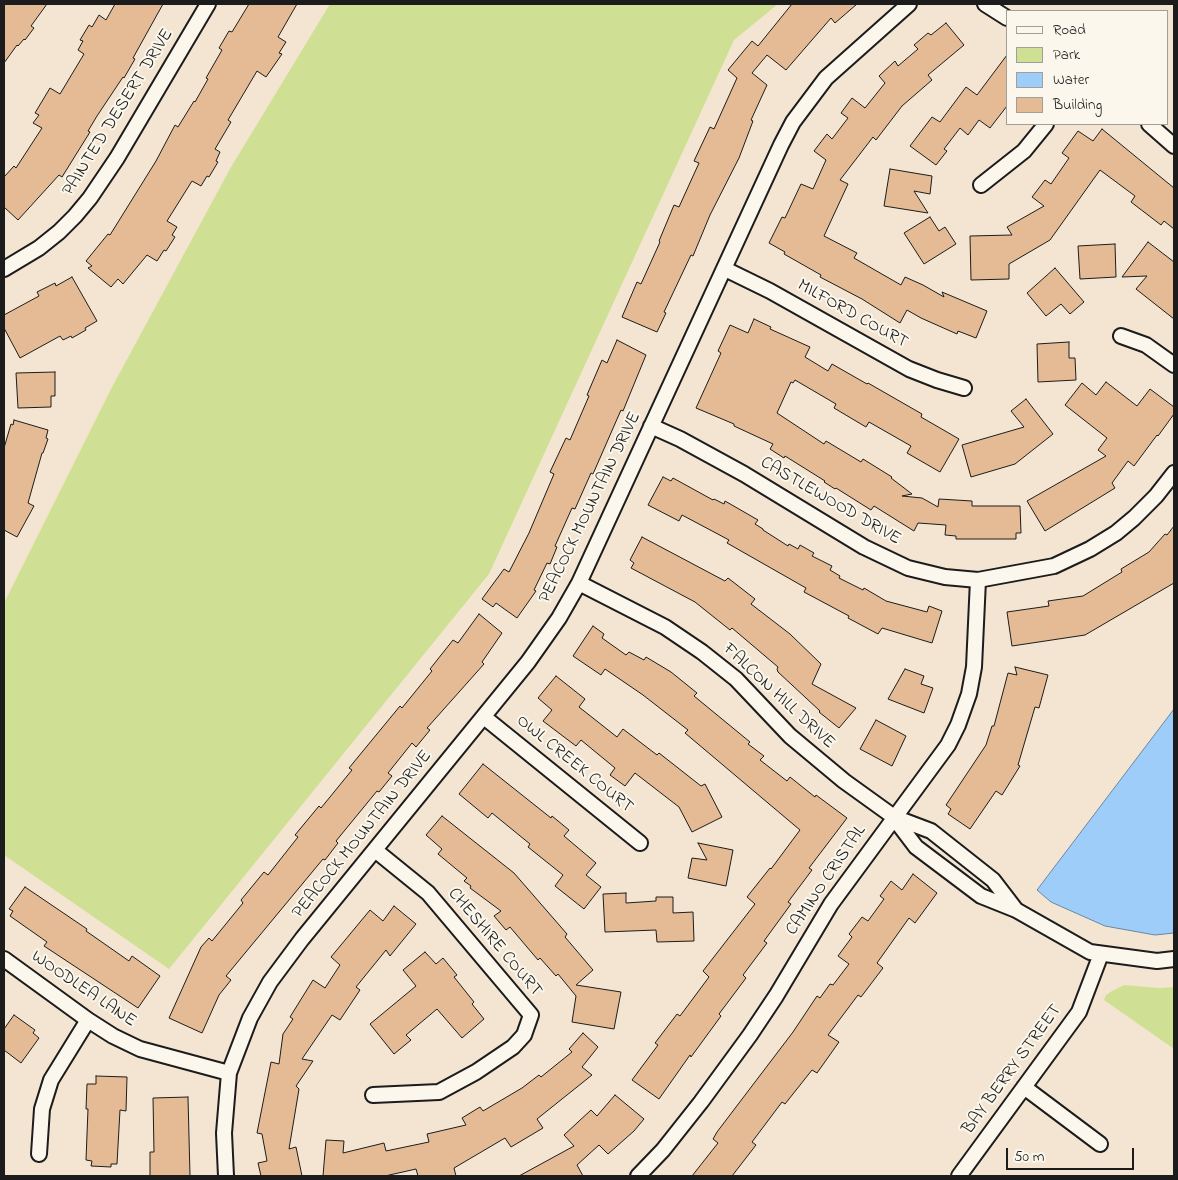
<!DOCTYPE html>
<html>
<head>
<meta charset="utf-8">
<style>
	body { margin:0 }
	#map { position:relative; width:1178px; height:1180px; overflow:hidden; background:#f4e5d2; font-family:"Indie Flower",sans-serif }
	canvas { display:block }
	.frame { position:absolute; inset:0; border:5px solid #1c1c1c; pointer-events:none }
	.legend { position:absolute; left:1006px; top:10px; width:162px; height:115px; box-sizing:border-box; background:#fbf7ec; border:1px solid #a29f99; margin:0; padding:6px 9px; list-style:none; font-size:15px; color:#1c1c1c }
	.legend li { display:flex; align-items:center; gap:10px; height:25px }
	.legend b { width:25px; border:1px solid #a29f99 }
	.scale { position:absolute; left:1006px; top:1148px; width:128px; height:22px; box-sizing:border-box; border:2px solid #1c1c1c; border-top:0; padding-left:6px; font-size:15px; line-height:18px; white-space:nowrap; color:#1c1c1c; -webkit-text-stroke:4px #fbf7ec; paint-order:stroke }
</style>
</head>
<body>
<div id="map">
<canvas width="1178" height="1180"></canvas>
<div class="frame"></div>
<ul class="legend">
<li><b style="height:6px;background:#fbf7ec"></b>Road</li>
<li><b style="height:14px;background:#cfe094"></b>Park</li>
<li><b style="height:14px;background:#9ecdfa"></b>Water</li>
<li><b style="height:14px;background:#e4bb94"></b>Building</li>
</ul>
<div class="scale">50 m</div>
</div>
<script>
const g = document.querySelector('canvas').getContext('2d');
g.lineJoin = 'round';
function fill(path, color) {
  g.fillStyle = color;
  g.fill(path, 'evenodd');
}
function shape(rows) {
  const path = new Path2D();
  for (const r of rows) {
    path.moveTo(r[0], r[1]);
    for (let i = 2; i < r.length; i += 2) path.lineTo(r[i], r[i + 1]);
  }
  return path;
}
function stroke(path, color, width, dash) {
  g.strokeStyle = color;
  g.lineWidth = width;
  g.lineCap = dash ? 'butt' : 'round';
  g.setLineDash(dash || []);
  g.stroke(path);
}
function label(font, color, halo, rows, align = 'center') {
  g.font = font + ' "Indie Flower",sans-serif';
  g.lineWidth = 4;
  g.setLineDash([]);
  g.textBaseline = 'middle';
  g.strokeStyle = halo;
  g.fillStyle = color;
  for (const [text, x, y, turn = 0] of rows) {
    g.save();
    g.translate(x, y);
    g.rotate((+turn || 0) * Math.PI / 180);
    g.textAlign = isNaN(turn) ? turn : align;
    if (halo) g.strokeText(text, 0, 0);
    g.fillText(text, 0, 0);
    g.restore();
  }
}
fill(shape([
	[330,4,778,4,734,40,489,574,169,969,4,855,4,603,111,389,231,167],
	[1124,985,1160,988,1174,987,1174,1049,1104,1000,1106,995,1112,991]
]), '#cfe094');
const water = shape([
	[1174,709,1174,933,1155,935,1105,926,1051,902,1037,890,1174,709]
]);
fill(water, '#9ecdfa');
stroke(water, '#6a86a1', 1);
const building = shape([
	[4,4,47,4,31,26,34,28,25,40,24,39,18,46,17,45,4,63,4,4],
	[115,4,163,4,133,58,135,59,124,78,123,77,97,116,88,131,90,132,62,177,59,175,18,220,4,207,4,177,14,166,16,168,42,128,33,123,39,115,35,113,50,88,60,94,84,54,78,50,83,41,80,40,89,25,92,27,99,15,106,20,115,4],
	[249,4,297,4,278,37,286,42,279,53,282,54,266,77,257,71,228,120,231,122,215,149,220,152,216,161,218,162,209,177,207,176,201,186,192,181,167,221,177,227,172,235,175,237,166,251,164,250,157,261,147,255,123,284,118,279,111,287,88,268,92,266,86,261,108,234,110,235,156,161,175,125,178,127,194,101,195,102,208,79,206,78,222,50,219,48,229,31,232,32,249,4],
	[792,4,857,4,835,23,831,18,786,70,767,55,752,73,767,85,751,120,753,121,739,158,710,215,693,256,691,255,664,312,666,313,657,332,622,317,637,282,641,284,660,242,659,241,674,205,679,207,699,163,694,161,710,127,714,129,737,78,728,70,752,41,758,46,792,4],
	[946,23,964,45,928,75,932,80,902,106,876,140,873,137,840,180,848,184,824,236,857,253,854,258,901,285,905,277,923,285,944,297,942,292,987,311,976,338,958,331,957,334,921,318,907,310,900,323,862,299,820,277,821,275,784,254,785,252,769,243,782,217,785,218,801,184,813,189,826,160,814,151,827,134,832,139,848,118,841,113,852,98,865,108,885,83,879,76,895,61,898,66,918,49,914,45,928,33,931,35,946,23],
	[1007,55,1007,106,990,128,979,120,968,135,960,128,944,149,947,151,936,165,910,146,932,117,940,122,966,87,977,95,1007,55],
	[1102,129,1174,188,1174,229,1164,221,1161,225,1131,202,1135,196,1100,170,1050,240,1009,264,1009,279,971,280,970,236,1012,235,1007,227,1044,206,1032,197,1045,180,1051,184,1069,158,1062,153,1078,131,1093,141,1102,129],
	[890,169,932,176,930,194,914,191,928,213,884,206,890,169],
	[930,217,939,231,945,227,956,244,924,264,904,233,930,217],
	[1148,242,1174,262,1174,319,1136,289,1147,276,1122,277,1148,242],
	[1115,244,1116,277,1080,279,1078,246,1115,244],
	[1055,268,1084,302,1070,314,1061,304,1046,316,1027,293,1055,268],
	[72,277,97,321,85,328,86,330,72,338,71,336,63,340,60,336,20,358,4,328,4,315,39,296,37,292,55,283,56,286,72,277],
	[754,319,771,327,770,329,810,347,805,357,828,371,832,364,867,384,868,383,922,414,921,417,959,439,940,472,907,453,911,446,869,422,866,427,834,408,836,404,795,380,793,383,791,382,777,413,824,444,826,441,861,462,863,459,892,477,891,478,912,494,902,496,922,498,938,507,939,499,972,501,972,506,1020,506,1021,533,1016,533,1016,539,956,539,956,536,945,535,946,525,918,523,914,531,874,506,871,510,836,488,835,489,824,482,825,481,785,456,784,458,770,449,773,444,734,426,734,424,696,408,721,353,718,351,730,325,748,333,754,319],
	[617,340,646,355,623,411,621,410,593,474,591,473,575,509,572,508,555,546,557,547,550,564,547,563,534,590,536,591,517,618,496,603,493,607,482,599,504,569,509,572,529,533,554,474,550,472,566,438,570,440,589,396,587,395,602,360,607,363,617,340],
	[1069,342,1069,358,1075,358,1076,380,1038,382,1037,344,1069,342],
	[55,372,55,396,51,396,51,407,18,408,16,373,55,372],
	[1106,382,1137,406,1150,389,1174,407,1174,414,1158,436,1157,435,1134,466,1128,461,1112,483,1115,488,1045,531,1027,501,1106,456,1098,450,1107,438,1065,405,1082,383,1096,395,1106,382],
	[1026,399,1053,434,1015,464,971,477,962,445,1024,427,1011,411,1026,399],
	[14,420,48,430,46,438,48,439,43,453,42,453,28,503,34,506,17,537,4,530,4,448,11,424,13,425,14,420],
	[663,477,671,481,673,478,713,500,714,499,724,504,725,501,758,520,755,524,763,529,763,530,788,546,789,544,798,549,800,545,814,553,812,556,832,566,830,570,840,576,839,578,863,590,864,588,886,601,927,612,929,606,942,611,932,643,882,628,878,634,848,618,849,616,804,592,806,588,727,543,729,540,682,515,679,521,648,505,663,477],
	[1174,526,1174,583,1085,635,1012,646,1007,612,1049,606,1048,601,1083,596,1122,572,1121,569,1149,552,1165,534,1167,535,1174,526],
	[642,537,725,581,728,578,755,599,751,604,790,634,821,664,812,684,856,708,839,728,819,712,820,711,778,672,777,669,778,667,732,628,730,630,695,602,631,568,634,563,630,560,642,537],
	[479,614,502,633,482,662,484,664,427,728,430,730,416,747,412,743,388,773,392,776,379,792,377,791,336,841,338,843,325,860,323,859,226,976,231,980,219,995,202,1033,169,1018,201,947,209,938,212,941,243,903,241,900,264,872,268,875,298,837,295,835,319,806,321,808,352,770,349,768,400,706,402,708,432,671,430,669,453,640,458,643,479,614],
	[593,626,604,634,602,638,626,655,629,652,644,660,646,657,671,672,697,693,694,696,750,742,748,744,764,756,760,760,787,781,790,777,815,797,816,795,847,818,809,868,812,870,788,902,791,904,764,941,767,943,743,975,746,978,719,1014,721,1016,691,1057,690,1055,659,1099,632,1080,658,1045,655,1043,677,1014,680,1016,709,977,703,971,755,904,747,897,770,868,771,869,800,830,685,733,688,730,643,695,605,669,601,675,573,656,593,626],
	[1015,667,1048,675,1039,708,1035,707,1018,765,1020,766,1002,795,996,791,970,829,948,814,951,809,946,805,986,745,992,726,994,726,1008,673,1017,675,1015,667],
	[905,669,924,676,921,684,933,688,924,713,888,699,905,669],
	[556,676,585,699,579,707,617,737,623,729,657,755,659,753,701,786,705,784,722,817,692,832,679,807,635,773,625,786,610,775,615,768,581,740,576,746,543,721,552,710,538,698,556,676],
	[876,720,906,736,892,766,860,749,876,720],
	[483,764,551,818,552,816,569,830,564,836,596,863,586,875,601,887,584,909,555,886,563,875,528,847,530,844,492,813,488,818,459,794,483,764],
	[442,816,514,873,567,934,565,937,593,970,576,985,621,992,614,1029,572,1022,576,996,558,974,556,976,540,958,538,960,510,927,506,930,494,916,501,911,470,888,471,886,464,881,467,878,438,854,442,849,426,835,442,816],
	[698,843,733,850,726,886,688,878,692,858,707,860,698,843],
	[913,874,937,893,915,923,909,918,877,963,883,968,861,997,858,995,828,1035,839,1042,817,1073,812,1070,785,1104,782,1102,752,1142,756,1145,732,1176,692,1176,718,1143,713,1139,717,1132,793,1032,817,996,820,998,830,984,833,985,849,964,838,956,852,937,849,934,862,917,868,921,884,899,880,896,891,881,902,890,913,874],
	[25,887,87,929,86,931,129,961,132,956,160,976,138,1008,44,946,47,942,10,916,13,911,9,909,25,887],
	[626,893,626,903,656,901,656,897,673,897,673,913,693,912,694,941,657,942,656,930,605,932,603,894,626,893],
	[394,906,416,924,390,956,386,950,356,987,360,990,340,1020,332,1015,302,1059,313,1061,296,1086,299,1089,289,1149,296,1147,302,1176,261,1176,258,1163,267,1161,262,1134,257,1133,271,1062,279,1064,283,1034,293,1019,290,1017,313,980,325,988,340,965,331,957,370,910,383,921,394,906],
	[425,952,436,964,443,958,457,975,454,977,474,1002,472,1004,484,1019,462,1038,437,1009,406,1035,411,1040,394,1054,370,1024,416,986,403,970,425,952],
	[14,1015,35,1030,33,1033,39,1038,21,1063,4,1050,4,1029,14,1015],
	[583,1033,598,1047,582,1067,592,1075,537,1119,543,1128,511,1147,505,1138,454,1168,456,1176,418,1176,416,1169,385,1176,323,1176,326,1140,344,1141,343,1153,384,1143,386,1151,429,1142,427,1134,466,1125,462,1118,480,1107,483,1111,522,1088,539,1075,541,1077,572,1052,569,1049,583,1033],
	[96,1076,127,1077,126,1111,120,1110,117,1164,111,1164,111,1167,91,1166,92,1161,86,1160,88,1109,86,1109,87,1084,96,1084,96,1076],
	[615,1095,644,1119,634,1131,608,1154,599,1145,577,1165,583,1176,519,1176,574,1146,564,1135,591,1110,597,1116,615,1095],
	[188,1097,190,1176,150,1176,150,1152,154,1152,153,1098,188,1097]
]);
fill(building, '#e4bb94');
stroke(building, '#1c1c1c', 1);
const street = shape([
	[985,4,1007,18],
	[1149,124,1174,146],
	[981,185,1024,151,1046,124],
	[4,269,39,248,59,232,75,216,90,198,117,158,208,4],
	[725,269,770,291,909,369,937,380,964,388],
	[1121,336,1146,345,1174,365],
	[651,426,680,439,744,474,864,547,908,568,945,577,978,580,1054,566,1090,549,1116,533,1134,518,1156,496,1174,473],
	[579,583,665,627,702,652,736,679,790,736,844,781,894,817,931,831,993,880,1016,910],
	[484,717,640,843],
	[894,818,916,847,981,896,1016,910,1090,952,1157,961,1174,959],
	[4,959,88,1020,113,1036,140,1049,229,1073],
	[1024,1087,1100,1144],
	[373,1095,439,1092,476,1072,513,1047,524,1035,531,1015,428,893,375,850],
	[39,1154,42,1109,51,1080,88,1020],
	[226,1176,224,1133,229,1073,250,1018,270,982,302,939,528,662,559,618,579,583,781,145,793,122,826,78,909,4],
	[638,1176,663,1150,701,1102,750,1035,776,996,831,904,948,745,958,725,969,694,974,667,978,580],
	[959,1176,1079,1012,1101,954]
]);
stroke(street, '#1c1c1c', 18);
stroke(street, '#fbf7ec', 14);
label('18px', '#1c1c1c', '#fbf7ec', [
	["PAINTED DESERT DRIVE",119,113,-58],
	["MILFORD COURT",852,315,29],
	["CASTLEWOOD DRIVE",830,502,30],
	["PEACOCK MOUNTAIN DRIVE",591,508,-64],
	["FALCON HILL DRIVE",778,697,43],
	["OWL CREEK COURT",574,765,39],
	["PEACOCK MOUNTAIN DRIVE",363,835,-51],
	["CAMINO CRISTAL",827,881,-56],
	["CHESHIRE COURT",494,943,50],
	["WOODLEA LANE",83,990,34],
	["BAY BERRY STREET",1013,1070,-54]
]);
</script>
</body>
</html>
